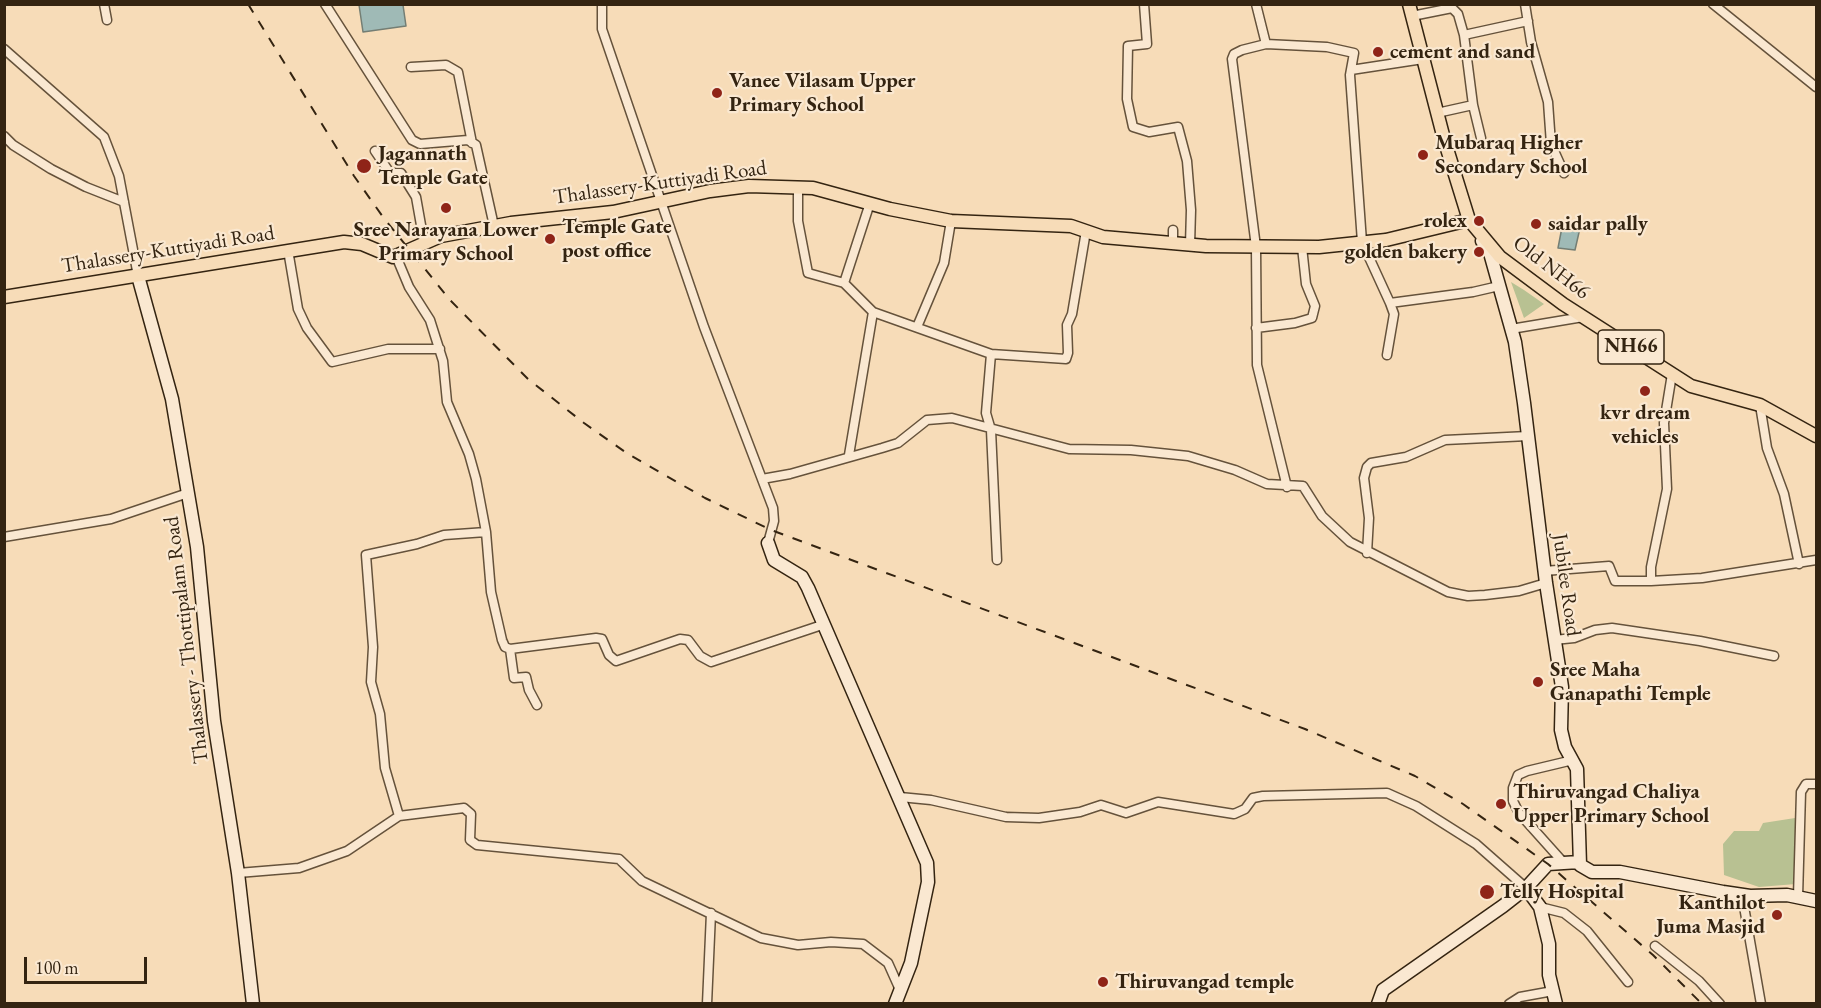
<!DOCTYPE html>
<html>
<head>
<meta charset="utf-8">
<style>
	body { margin:0 }
	#map { position:relative; width:1821px; height:1008px; overflow:hidden; background:#f7dcb8; font-family:"EB Garamond",serif }
	canvas { display:block }
	.frame { position:absolute; inset:0; border:6px solid #342411; pointer-events:none }
	.scale { position:absolute; left:24px; top:957px; width:123px; height:27px; box-sizing:border-box; border:3px solid #342411; border-top:0; padding-left:8px; font-size:18px; line-height:21px; white-space:nowrap; color:#342411; -webkit-text-stroke:4px #fae8d1; paint-order:stroke }
</style>
</head>
<body>
<div id="map">
<canvas width="1821" height="1008"></canvas>
<div class="frame"></div>
<div class="scale">100 m</div>
</div>
<script>
const g = document.querySelector('canvas').getContext('2d');
g.lineJoin = 'round';
function fill(path, color) {
  g.fillStyle = color;
  g.fill(path, 'evenodd');
}
function shape(rows) {
  const path = new Path2D();
  for (const r of rows) {
    path.moveTo(r[0], r[1]);
    for (let i = 2; i < r.length; i += 2) path.lineTo(r[i], r[i + 1]);
  }
  return path;
}
function stroke(path, color, width, dash) {
  g.strokeStyle = color;
  g.lineWidth = width;
  g.lineCap = dash ? 'butt' : 'round';
  g.setLineDash(dash || []);
  g.stroke(path);
}
function label(font, color, halo, rows, align = 'center') {
  g.font = font + ' "EB Garamond",serif';
  g.lineWidth = 4.5;
  g.setLineDash([]);
  g.textBaseline = 'middle';
  g.strokeStyle = halo;
  g.fillStyle = color;
  for (const [text, x, y, turn = 0] of rows) {
    g.save();
    g.translate(x, y);
    g.rotate((+turn || 0) * Math.PI / 180);
    g.textAlign = isNaN(turn) ? turn : align;
    if (halo) g.strokeText(text, 0, 0);
    g.fillText(text, 0, 0);
    g.restore();
  }
}
fill(shape([
	[1511,282,1524,290,1544,304,1524,318],
	[1795,818,1796,884,1759,887,1724,875,1723,844,1734,831,1759,831,1763,823]
]), '#b8c192');
const water = shape([
	[359,5,403,5,406,26,363,32,359,5],
	[1563,222,1580,228,1575,250,1558,248,1563,222]
]);
fill(water, '#9fbab6');
stroke(water, '#747e74', 1.5);
const street = shape([
	[104,4,107,20],
	[325,4,412,140,420,144,468,140,476,145,494,226],
	[602,4,602,29,704,327,773,508,774,521,768,543],
	[1144,4,1147,44,1128,46,1127,99,1133,127,1149,132,1178,127,1187,161,1191,210,1190,245],
	[1256,4,1266,44,1327,47,1354,53,1350,75,1362,242,1390,303,1473,292,1499,286],
	[1525,4,1531,42,1548,102,1551,144,1564,173],
	[1713,4,1816,87],
	[1412,16,1452,8,1458,14,1464,35,1473,105,1437,113],
	[1464,35,1528,21],
	[1266,44,1242,50,1234,54,1232,59,1256,247,1257,365,1287,487],
	[4,49,104,137,119,176,138,276],
	[411,67,446,65,458,72,472,143],
	[1351,70,1423,59],
	[1473,105,1481,138],
	[4,136,13,145,51,169,86,187,124,202],
	[375,151,390,173,401,173,416,197,424,242],
	[798,186,798,221,808,273,844,283,873,312,991,354,1066,359,1068,353,1067,325,1072,314,1086,231],
	[1173,230,1173,243],
	[288,250,298,309,307,328,332,362,388,349,440,349],
	[396,256,409,287,430,320,443,361,447,402,469,454,476,479,486,532,491,592,502,640,505,647,510,649,514,678,526,677,529,690,537,705],
	[844,283,870,203],
	[917,327,944,263,951,221],
	[1256,328,1295,323,1312,318,1315,306,1306,284,1302,247],
	[1511,329,1583,317],
	[991,354,986,413,991,430,997,560],
	[1387,355,1394,314,1390,303],
	[1760,405,1767,448,1784,494,1799,564],
	[849,455,873,312],
	[762,479,790,474,882,448,898,443,927,420,952,418,1069,449,1131,450,1188,456,1235,470,1267,484,1303,486,1322,516,1350,542,1448,592,1468,596,1485,595,1519,591,1546,583],
	[4,537,111,519,188,493],
	[1367,553,1369,518,1364,478,1367,467,1371,463,1406,457,1445,440,1528,436],
	[1544,571,1609,566,1615,581,1651,581,1702,578,1816,560],
	[1651,581,1651,567,1667,489,1664,423,1672,374],
	[1554,640,1574,638,1595,630,1612,628,1700,641,1774,656],
	[510,649,596,638,602,639,609,655,616,661,680,639,688,640,700,656,711,662,825,624],
	[900,797,931,800,1006,817,1039,818,1080,812,1101,805,1126,813,1158,802,1234,814,1245,809,1253,798,1263,796,1387,793,1416,806,1476,844,1526,888],
	[399,816,385,768,380,714,371,682,373,647,366,555,417,544,444,535,486,532],
	[1562,861,1519,813,1513,801,1513,788,1518,775,1527,771,1573,760],
	[238,873,299,868,347,851,399,816,464,808,471,814,470,840,477,845,619,859,642,881,761,938,798,945,831,942,863,944,888,963,901,992],
	[1742,895,1761,1004],
	[1798,897,1801,792,1806,784,1816,784],
	[1540,907,1564,913,1587,931,1628,982],
	[1655,946,1699,981,1720,1004],
	[707,1004,711,913],
	[1509,1004,1520,997,1553,991]
]);
const secondary = shape([
	[1482,241,1490,253,1515,342,1524,403,1546,583,1562,687,1561,730,1565,747,1577,769,1580,865,1592,872,1620,872,1723,892,1750,896,1787,895,1816,901],
	[138,276,172,399,197,547,214,721,238,873,253,1004],
	[768,543,774,560,802,577,808,588,927,863,928,882,911,963,895,1004],
	[1526,888,1540,907,1549,944,1549,975,1556,1004],
	[1378,1004,1383,990,1503,906,1526,888,1548,864,1579,862]
]);
const primary = shape([
	[1409,4,1444,139,1469,220,1500,257,1563,304,1691,386,1760,405,1816,436],
	[4,297,344,242,362,244,393,257,441,236,511,223,613,212,710,191,749,186,813,188,890,209,951,221,1071,226,1103,237,1206,246,1319,247,1386,240,1469,220]
]);
stroke(street, '#65523b', 11);
stroke(secondary, '#342411', 15);
stroke(primary, '#342411', 15);
stroke(street, '#fae8d1', 8);
stroke(secondary, '#fae8d1', 12);
stroke(primary, '#f7dcb8', 12);
stroke(shape([
	[248,4,354,176,383,217,450,300,528,379,584,423,628,454,705,498,771,530,1305,729,1415,776,1463,804,1548,864,1653,955,1702,1004]
]), '#342411', 2, [10, 10]);
for (const [x, y, r, color] of [
	[1378,52,6,"#8f2418"],
	[717,93,6,"#8f2418"],
	[1423,155,6,"#8f2418"],
	[364,166,8,"#8f2418"],
	[446,208,6,"#8f2418"],
	[1479,221,6,"#8f2418"],
	[1536,224,6,"#8f2418"],
	[550,239,6,"#8f2418"],
	[1479,252,6,"#8f2418"],
	[1645,391,6,"#8f2418"],
	[1538,682,6,"#8f2418"],
	[1501,804,6,"#8f2418"],
	[1487,892,8,"#8f2418"],
	[1777,915,6,"#8f2418"],
	[1103,982,6,"#8f2418"]
]) {
  const dot = new Path2D();
  dot.arc(x, y, r, 0, 2 * Math.PI);
  g.fillStyle = color;
  g.fill(dot);
  stroke(dot, '#fae8d1', 2);
}
for (const [x, y, w] of [
	[1631,347,66]
]) {
  const box = new Path2D();
  box.roundRect(x - w / 2, y - 17, w, 34, 4.5);
  g.fillStyle = '#fae8d1';
  g.fill(box);
  stroke(box, '#342411', 1.5);
}
label('bold 20px', '#342411', null, [
	["NH66",1631,347]
]);
label('bold 21px', '#342411', '#fae8d1', [
	["cement and sand",1390,52],
	["Vanee Vilasam Upper",729,81],
	["Primary School",729,105],
	["Mubaraq Higher",1435,143],
	["Secondary School",1435,167],
	["Jagannath",378,154],
	["Temple Gate",378,178],
	["rolex",1467,221,"right"],
	["saidar pally",1548,224],
	["Temple Gate",562,227],
	["post office",562,251],
	["Sree Narayana Lower",446,230,"center"],
	["Primary School",446,254,"center"],
	["golden bakery",1467,252,"right"],
	["kvr dream",1645,413,"center"],
	["vehicles",1645,437,"center"],
	["Sree Maha",1550,670],
	["Ganapathi Temple",1550,694],
	["Thiruvangad Chaliya",1513,792],
	["Upper Primary School",1513,816],
	["Telly Hospital",1500,892],
	["Kanthilot",1765,903,"right"],
	["Juma Masjid",1765,927,"right"],
	["Thiruvangad temple",1115,982]
], 'left');
label('21px', '#342411', '#fae8d1', [
	["Thalassery-Kuttiyadi Road",660,183,-8],
	["Thalassery-Kuttiyadi Road",168,250,-9],
	["Old NH66",1551,268,37],
	["Jubilee Road",1566,585,82],
	["Thalassery - Thottipalam Road",187,640,-97]
]);
</script>
</body>
</html>
